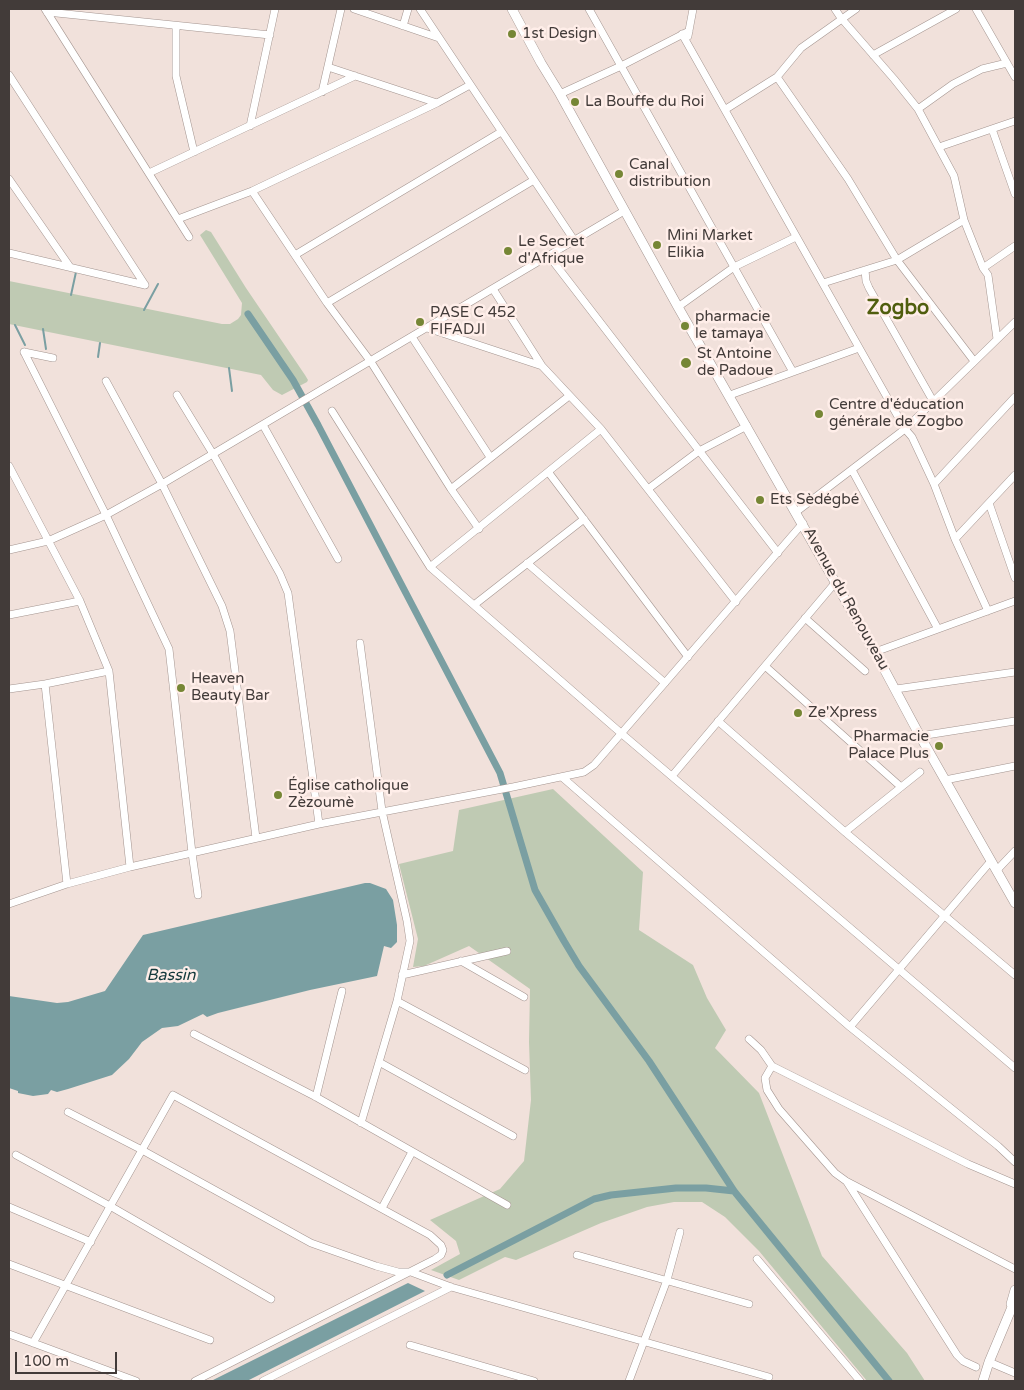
<!DOCTYPE html>
<html>
<head>
<meta charset="utf-8">
<style>
	body { margin:0 }
	#map { position:relative; width:1024px; height:1390px; overflow:hidden; background:#f1e1db; font-family:"Varela Round",sans-serif }
	canvas { display:block }
	.frame { position:absolute; inset:0; border:10px solid #423b39; pointer-events:none }
	.scale { position:absolute; left:15px; top:1352px; width:102px; height:22px; box-sizing:border-box; border:2px solid #423b39; border-top:0; padding-left:6px; font-size:15px; line-height:18px; white-space:nowrap; color:#423b39; -webkit-text-stroke:4px #ffeee9; paint-order:stroke }
</style>
</head>
<body>
<div id="map">
<canvas width="1024" height="1390"></canvas>
<div class="frame"></div>
<div class="scale">100 m</div>
</div>
<script>
const g = document.querySelector('canvas').getContext('2d');
g.lineJoin = 'round';
function fill(path, color) {
  g.fillStyle = color;
  g.fill(path, 'evenodd');
}
function shape(rows) {
  const path = new Path2D();
  for (const r of rows) {
    path.moveTo(r[0], r[1]);
    for (let i = 2; i < r.length; i += 2) path.lineTo(r[i], r[i + 1]);
  }
  return path;
}
function stroke(path, color, width, dash) {
  g.strokeStyle = color;
  g.lineWidth = width;
  g.lineCap = dash ? 'butt' : 'round';
  g.setLineDash(dash || []);
  g.stroke(path);
}
function label(font, color, halo, rows, align = 'center') {
  g.font = font + ' "Varela Round",sans-serif';
  g.lineWidth = 5;
  g.setLineDash([]);
  g.textBaseline = 'middle';
  g.strokeStyle = halo;
  g.fillStyle = color;
  for (const [text, x, y, turn = 0] of rows) {
    g.save();
    g.translate(x, y);
    g.rotate((+turn || 0) * Math.PI / 180);
    g.textAlign = isNaN(turn) ? turn : align;
    if (halo) g.strokeText(text, 0, 0);
    g.fillText(text, 0, 0);
    g.restore();
  }
}
fill(shape([
	[206,230,211,232,246,288,305,375,308,380,307,382,282,395,273,390,261,375,9,324,9,281,222,324,230,324,238,319,241,315,242,303,200,235],
	[553,789,643,872,639,930,693,965,707,998,726,1030,715,1048,759,1093,822,1256,907,1353,925,1381,867,1381,759,1251,725,1217,702,1202,674,1202,647,1207,601,1223,516,1260,505,1257,459,1280,431,1270,460,1254,456,1241,430,1220,500,1189,524,1161,531,1100,529,1042,530,989,469,946,424,966,413,967,418,939,399,864,453,851,459,810]
]), '#bfcab3');
fill(shape([
	[365,883,370,883,386,889,393,900,397,925,397,942,391,948,384,946,377,976,310,990,218,1013,207,1017,203,1014,178,1026,162,1028,142,1042,129,1059,112,1075,68,1089,57,1092,51,1090,48,1094,33,1096,18,1093,18,1091,9,1088,9,996,57,1003,68,1002,105,991,143,935],
	[408,1283,425,1291,247,1381,211,1381]
]), '#7a9fa2');
stroke(shape([
	[71,295,76,272],
	[144,310,158,284],
	[15,325,25,345],
	[43,329,46,349],
	[98,357,100,343],
	[229,368,232,391]
]), '#7a9fa2', 2);
stroke(shape([
	[248,314,293,380,318,425,500,773,535,890,564,941,579,966,649,1061,734,1191,889,1381],
	[447,1275,594,1199,611,1195,676,1188,706,1188,734,1191]
]), '#7a9fa2', 7);
const minor = shape([
	[45,9,189,237],
	[354,9,439,38],
	[420,9,574,240],
	[589,9,793,372],
	[835,9,841,18,894,79,918,109,954,176,964,220,983,268,988,275,997,339],
	[976,9,1015,77],
	[47,12,270,35],
	[176,26,176,76,194,152],
	[403,26,408,9],
	[682,34,905,429,912,437,934,484,955,539,988,611],
	[688,36,693,9],
	[873,55,956,9],
	[328,67,437,103],
	[9,75,145,285],
	[777,77,848,179,897,260,974,361],
	[322,92,341,9],
	[560,94,621,66,689,31],
	[726,109,777,77,801,48,856,9],
	[918,109,953,84,982,69,1007,63],
	[250,126,275,9],
	[992,129,1015,194],
	[939,147,1015,121],
	[149,173,355,76],
	[9,179,70,267],
	[252,191,327,303,371,362,451,489,479,529],
	[178,219,252,191,437,103,470,85],
	[9,253,145,285],
	[295,255,501,132],
	[549,256,778,553],
	[983,268,1015,246],
	[865,270,866,281,869,288,933,401],
	[823,283,897,260,964,220],
	[493,289,542,366,601,429,736,602],
	[327,303,534,180],
	[678,307,734,267,796,237],
	[427,328,542,366],
	[412,337,490,457],
	[24,352,106,515,169,649,192,853,198,895],
	[24,352,53,358],
	[106,381,162,484,222,606,230,631,256,838],
	[177,395,213,454,280,574,288,593,319,824],
	[730,395,859,348],
	[332,411,430,567,622,734,1015,1068],
	[263,425,338,559],
	[9,466,80,601,109,671,130,867],
	[852,470,938,629],
	[549,473,688,657],
	[934,484,1015,397],
	[451,489,569,396],
	[648,489,699,451,747,426],
	[989,503,1015,578],
	[796,512,905,429,1015,322],
	[955,539,1015,475],
	[9,550,48,541,106,515,162,484,624,211],
	[527,563,665,683],
	[430,567,601,429],
	[474,605,584,519],
	[9,615,80,601],
	[805,618,865,671],
	[360,643,382,811,407,921,410,941,397,1001,361,1123],
	[875,652,1015,601],
	[765,666,901,787],
	[45,684,67,884],
	[9,689,45,684,109,671],
	[896,689,1015,672],
	[718,721,845,832,1015,975],
	[920,736,1015,721],
	[672,776,835,583],
	[562,777,850,1027,998,1146,1015,1162],
	[945,780,1015,766],
	[845,832,920,772],
	[997,870,1015,851],
	[9,904,67,884,130,867,319,824,513,787,584,772,594,765,803,523],
	[461,961,524,997],
	[402,975,507,951],
	[397,1001,525,1070],
	[850,1027,991,861],
	[194,1034,316,1097,507,1205],
	[749,1039,761,1050,772,1066,968,1164,1015,1184],
	[379,1062,513,1136],
	[772,1066,765,1078,767,1090,779,1109,835,1173,846,1181,1015,1269],
	[316,1097,342,991],
	[68,1112,142,1150,311,1243,376,1266,398,1272,411,1272,451,1287,769,1377],
	[16,1155,110,1206,271,1299],
	[847,1182,957,1355,963,1361,976,1367],
	[9,1207,91,1242],
	[382,1208,412,1152],
	[577,1255,749,1304],
	[757,1259,860,1381],
	[9,1264,210,1340],
	[9,1334,136,1381],
	[33,1343,173,1095,430,1235,441,1245,443,1250,441,1255,435,1259,195,1381],
	[410,1345,534,1381],
	[989,1362,1015,1373],
	[263,1381,451,1287],
	[629,1381,667,1280,680,1232]
]);
const major = shape([
	[512,9,541,63,560,94,678,307,875,652,920,736,1015,903],
	[1011,1304,1015,1290],
	[983,1381,989,1362,1015,1300]
]);
stroke(minor, '#a49590', 8);
stroke(major, '#a49590', 10);
stroke(minor, '#fff', 7);
stroke(major, '#fff', 9);
for (const [x, y, r, color] of [
	[512,34,5,"#768635"],
	[575,102,5,"#768635"],
	[619,174,5,"#768635"],
	[657,245,5,"#768635"],
	[508,251,5,"#768635"],
	[420,322,5,"#768635"],
	[685,326,5,"#768635"],
	[686,363,6,"#768635"],
	[819,414,5,"#768635"],
	[760,500,5,"#768635"],
	[181,688,5,"#768635"],
	[798,713,5,"#768635"],
	[939,746,5,"#768635"],
	[278,795,5,"#768635"]
]) {
  const dot = new Path2D();
  dot.arc(x, y, r, 0, 2 * Math.PI);
  g.fillStyle = color;
  g.fill(dot);
  stroke(dot, '#ffeee9', 2);
}
label('15px', '#423b39', '#ffeee9', [
	["1st Design",522,34],
	["La Bouffe du Roi",585,102],
	["Canal",629,165],
	["distribution",629,182],
	["Mini Market",667,236],
	["Elikia",667,253],
	["Le Secret",518,242],
	["d'Afrique",518,259],
	["PASE C 452",430,313],
	["FIFADJI",430,330],
	["pharmacie",695,317],
	["le tamaya",695,334],
	["St Antoine",697,354],
	["de Padoue",697,371],
	["Centre d'éducation",829,405],
	["générale de Zogbo",829,422],
	["Ets Sèdégbé",770,500],
	["Heaven",191,679],
	["Beauty Bar",191,696],
	["Ze'Xpress",808,713],
	["Pharmacie",929,737,"right"],
	["Palace Plus",929,754,"right"],
	["Église catholique",288,786],
	["Zèzoumè",288,803]
], 'left');
label('15px', '#423b39', '#ffeee9', [
	["Avenue du Renouveau",846,599,61]
]);
label('italic 16px', '#13393c', '#ffeee9', [
	["Bassin",171,976]
]);
label('bold 20px', '#505e0e', '#ffeee9', [
	["Zogbo",898,309]
]);
</script>
</body>
</html>
